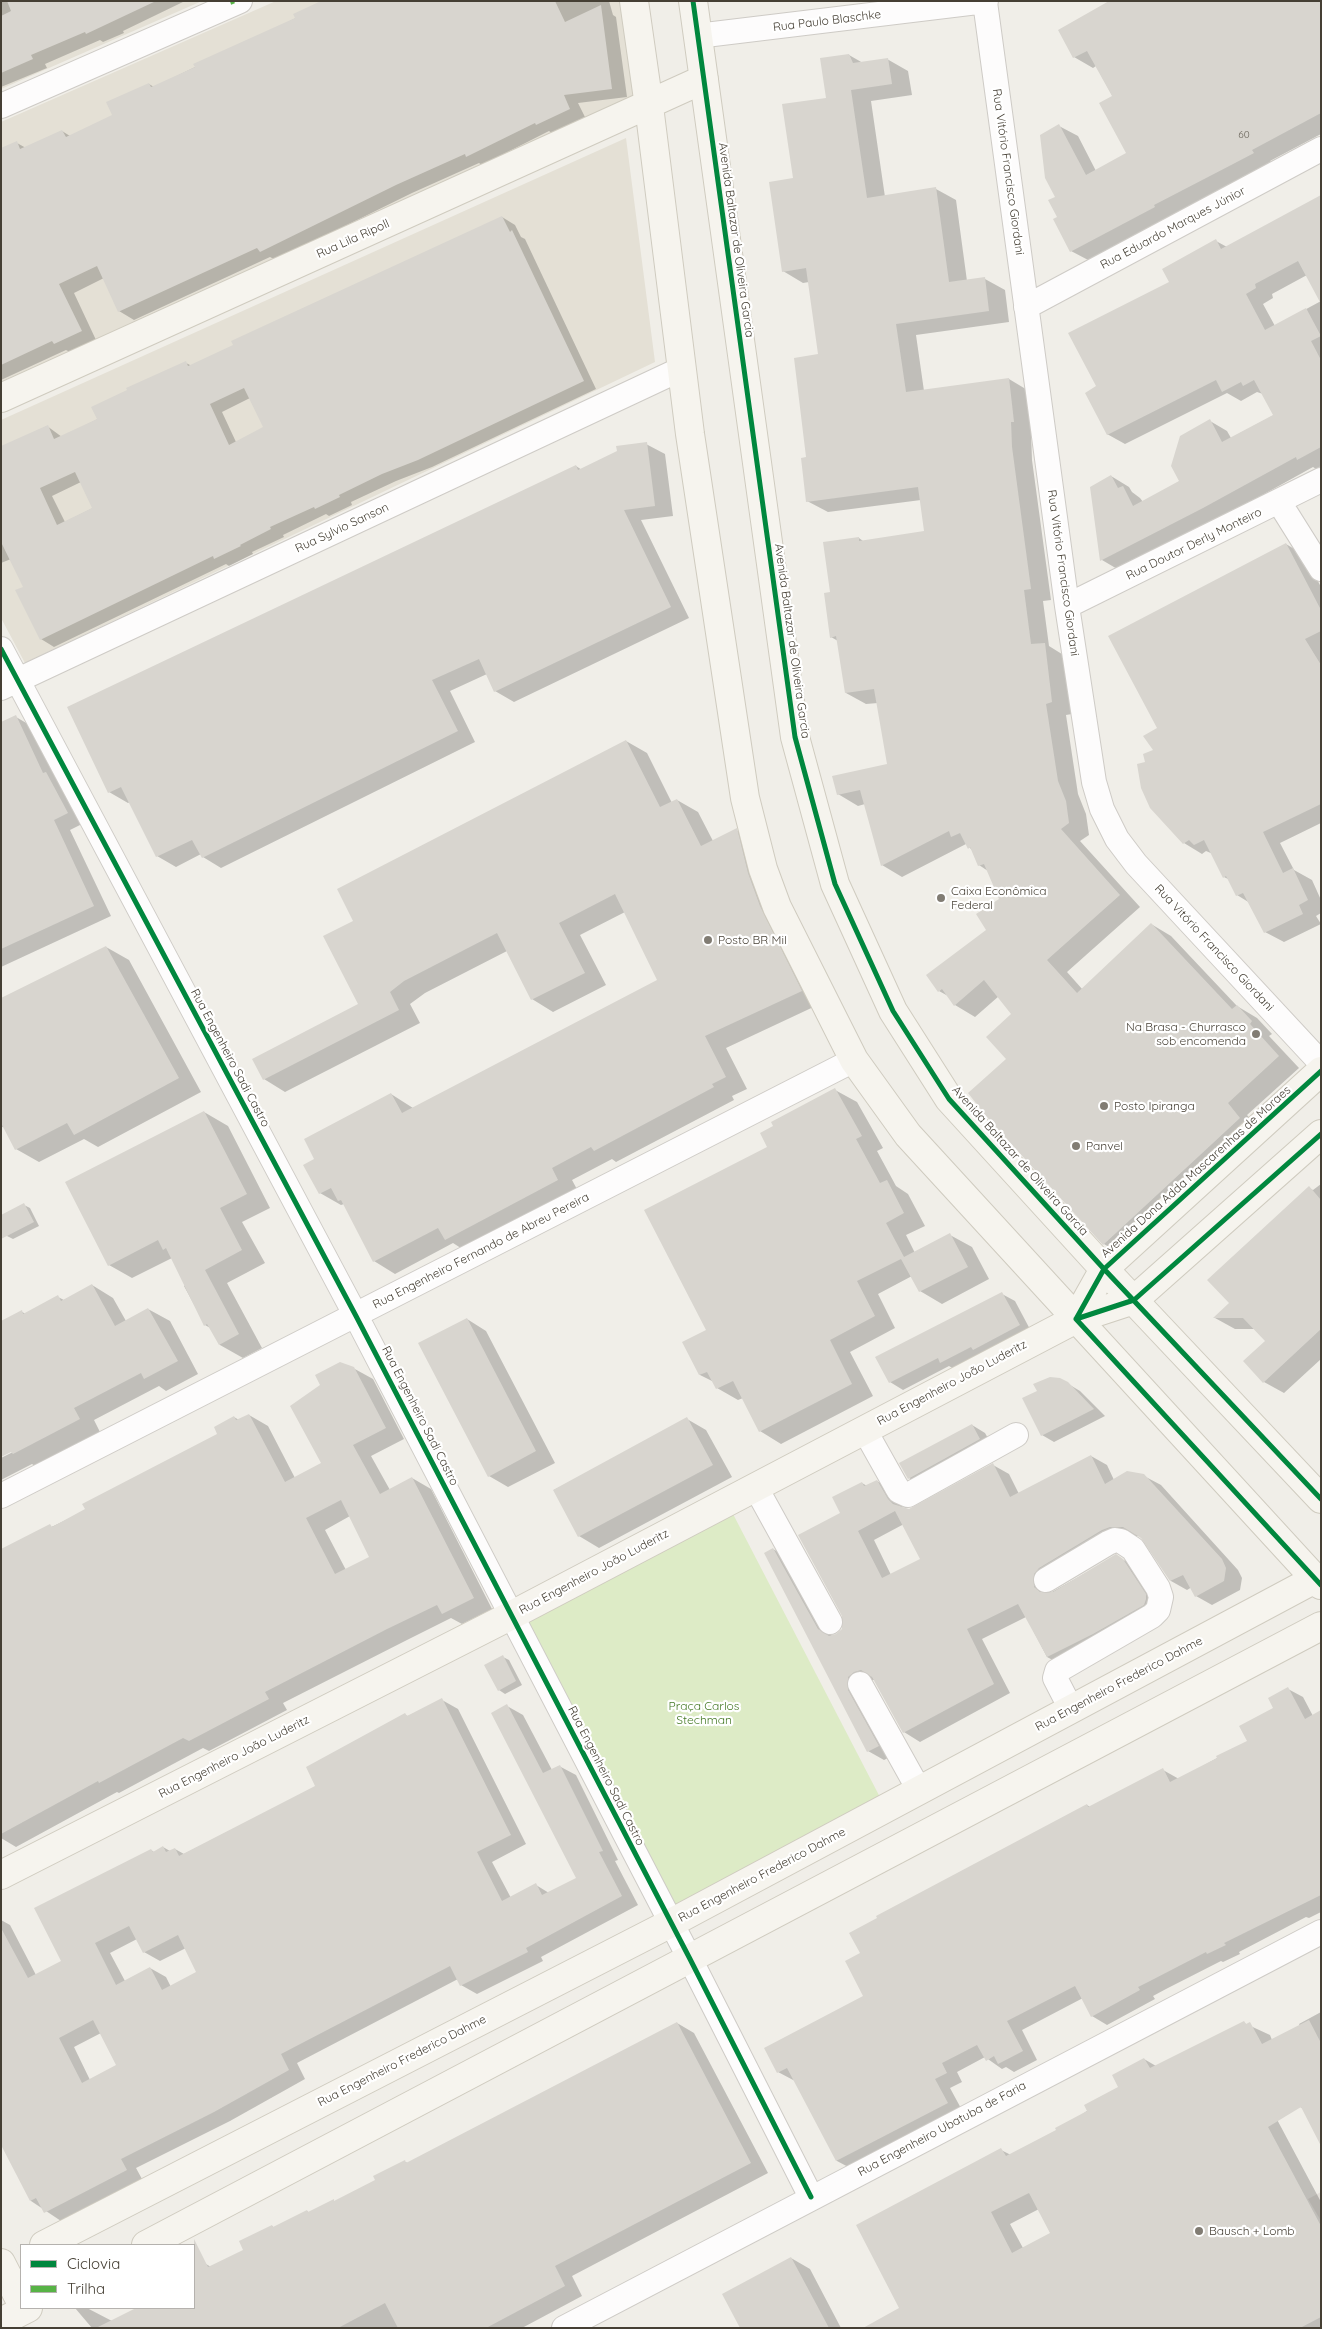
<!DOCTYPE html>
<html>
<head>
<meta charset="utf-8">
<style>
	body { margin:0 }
	#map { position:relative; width:1322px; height:2329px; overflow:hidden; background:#f0eee8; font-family:Quicksand,sans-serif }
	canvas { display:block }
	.frame { position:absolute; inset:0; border:2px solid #453f34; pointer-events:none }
	.legend { position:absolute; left:20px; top:2244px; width:175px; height:65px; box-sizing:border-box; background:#fff; border:1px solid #b5b2ae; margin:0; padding:6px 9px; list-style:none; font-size:15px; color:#453f34 }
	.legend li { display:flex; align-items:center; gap:10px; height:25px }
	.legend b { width:25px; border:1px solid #b5b2ae }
</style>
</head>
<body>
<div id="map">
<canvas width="1322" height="2329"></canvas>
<div class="frame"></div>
<ul class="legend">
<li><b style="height:6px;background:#00873e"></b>Ciclovia</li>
<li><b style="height:6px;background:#57b346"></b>Trilha</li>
</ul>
</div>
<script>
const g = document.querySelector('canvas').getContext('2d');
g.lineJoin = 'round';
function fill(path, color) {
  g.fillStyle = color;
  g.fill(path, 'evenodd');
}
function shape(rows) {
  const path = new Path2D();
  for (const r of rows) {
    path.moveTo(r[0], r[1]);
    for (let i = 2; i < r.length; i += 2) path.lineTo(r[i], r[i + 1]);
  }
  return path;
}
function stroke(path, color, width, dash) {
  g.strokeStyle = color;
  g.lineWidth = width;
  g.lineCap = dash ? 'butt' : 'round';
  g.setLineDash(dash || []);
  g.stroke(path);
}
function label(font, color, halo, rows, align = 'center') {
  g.font = font + ' Quicksand,sans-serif';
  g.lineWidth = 4.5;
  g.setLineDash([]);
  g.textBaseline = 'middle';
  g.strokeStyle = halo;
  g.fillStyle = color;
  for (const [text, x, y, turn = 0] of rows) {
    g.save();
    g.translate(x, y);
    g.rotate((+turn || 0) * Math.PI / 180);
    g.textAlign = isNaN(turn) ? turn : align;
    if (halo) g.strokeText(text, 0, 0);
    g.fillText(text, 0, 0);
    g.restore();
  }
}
fill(shape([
	[1,1,202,1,1,89],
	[276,1,622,1,635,97,1,386,1,122],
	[626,138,655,362,25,663,1,618,1,420]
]), '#e4e0d5');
fill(shape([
	[1321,2192,1321,2221,1308,2199]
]), '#e3dfd9');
fill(shape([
	[733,1514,883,1803,674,1911,524,1623]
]), '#ddebc6');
fill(shape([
	[1,1,185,1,123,31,124,33,103,42,100,40,45,64,47,68,1,87],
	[331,1,609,1,613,15,616,17,627,97,578,103,585,117,552,133,549,131,482,165,479,163,412,193,276,260,270,257,134,320,119,311,104,278,74,293,96,340,70,352,66,350,1,380,1,149,17,143,26,148,62,131,70,136,114,116,149,84,154,87],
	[1321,1,1321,134,1270,161,1272,163,1090,261,1071,251,1059,218,1057,197,1059,126,1078,136,1096,171,1127,154,1113,97,1096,66,1093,68,1074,57,1060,30],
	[849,55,863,63,887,59,908,71,912,95,871,101,885,197,936,189,956,200,967,281,985,279,1005,290,1009,322,916,335,924,391,1009,379,1029,391,1034,433,1031,433,1032,460,1051,600,1043,601,1049,646,1065,656,1072,714,1066,715,1078,794,1086,814,1089,835,1080,841,1140,907,1067,972,1083,990,1151,924,1171,936,1237,1006,1257,1018,1272,1034,1269,1036,1299,1068,1247,1115,1260,1130,1124,1256,1104,1244,1007,1059,1013,1014,999,996,975,1017,955,1005,948,996,939,991,988,930,1000,900,988,871,979,865,972,850,966,844,902,877,882,865,865,804,858,806,838,794,889,765,878,703,866,704,846,693,838,641,831,637,831,593,859,538,863,541,926,532,921,500,828,512,807,501,808,458,819,355,809,282,803,283,783,271,794,179,828,99],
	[1321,196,1321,466,1316,469,1313,467,1221,518,1119,570,1102,560,1111,476,1129,487,1132,492,1140,498,1143,502,1180,481,1210,421,1227,431,1231,438,1274,415,1263,394,1257,392,1241,401,1227,393,1125,444,1107,434,1098,386,1171,283,1216,241,1227,247],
	[1307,275,1321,301,1275,326,1263,304,1273,298,1272,294],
	[502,217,515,225,521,237,525,239,596,389,432,467,396,481,351,502,352,505,329,516,326,514,283,535,284,537,252,552,253,554,229,566,226,564,54,647,41,639,25,587,11,559,1,563,1,448,47,426,62,437,98,419,186,363,192,366],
	[250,398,265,428,236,442,222,412],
	[81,482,93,508,65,522,52,496],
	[646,444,665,454,673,516,641,520,689,618,514,702,495,691,487,674,450,691,475,742,221,868,203,857,201,854,176,867,157,856,130,802,128,803,109,792,576,466,582,470],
	[1286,544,1304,555,1321,587,1321,823,1280,843,1294,870,1312,880,1321,900,1321,913,1316,916,1321,924,1284,942,1265,932,1250,903,1237,895,1230,880,1224,877,1213,854,1206,851,1202,854,1184,843,1146,763,1154,750,1158,729],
	[16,717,33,727,84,823,70,830,111,916,1,967,1,724],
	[626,741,647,753,672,803,677,800,698,812,713,841,736,830,758,842,822,1003,726,1048,747,1089,732,1096,734,1100,616,1162,612,1159,572,1180,579,1193,467,1252,453,1243,395,1274,374,1261,344,1204,341,1205,320,1193,316,1159,391,1094,413,1108,659,980,625,912,580,935,606,985,553,1012,532,999,507,951,425,993,410,1004,420,1023,285,1092,264,1079,360,1005,355,921],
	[106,947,129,960,201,1092,98,1147,84,1139,39,1162,16,1149,4,1126,1,1128,1,1000],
	[835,1090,857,1102,883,1148,877,1151,896,1186,908,1194,925,1226,906,1235,915,1253,950,1235,972,1247,989,1279,942,1304,920,1291,912,1276,878,1294,895,1328,850,1352,873,1396,781,1444,760,1431,743,1398,738,1400,717,1388,714,1382,700,1375,684,1343,708,1330,769,1147],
	[204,1112,228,1126,270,1208,242,1222,265,1263,227,1283,262,1348,243,1358,220,1345,212,1329,205,1325,184,1286,186,1284,172,1258,132,1278,109,1265],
	[1321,1184,1321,1359,1284,1393,1264,1382,1266,1341,1255,1329,1235,1329,1215,1318,1231,1304,1309,1188,1313,1190],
	[24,1205,30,1208,39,1226,13,1239,7,1236],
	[92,1285,113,1298,126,1321,148,1309,170,1321,198,1374,166,1391,159,1386,94,1420,100,1432,35,1466,32,1464,1,1480,1,1458,17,1450,22,1312,26,1314,58,1297,64,1300],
	[1002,1294,1015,1301,1032,1333,954,1369,949,1366,903,1390,890,1382],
	[467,1319,486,1331,555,1463,508,1487,489,1476],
	[353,1368,373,1379,404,1439,371,1456,390,1490,412,1478,431,1489,492,1609,462,1624,451,1618,407,1640,283,1703,287,1710,209,1751,203,1748,119,1793,117,1792,16,1847,1,1838,1,1551,87,1510,219,1434,234,1417,239,1420,249,1415,268,1426,295,1478,323,1464],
	[350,1516,371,1558,346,1570,325,1530],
	[1060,1379,1080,1391,1105,1416,1054,1442,1042,1435],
	[687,1419,706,1430,732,1477,599,1548,579,1536,554,1490],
	[972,1425,985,1433,993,1447,922,1486,909,1478],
	[1091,1456,1107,1465,1114,1480,1144,1476,1161,1485,1238,1570,1242,1578,1240,1590,1212,1605,1196,1596,1192,1587,1187,1590,1171,1581,1141,1536,1127,1536,1050,1583,1050,1593,1116,1556,1133,1565,1161,1604,1064,1666,1047,1657,1026,1617,982,1639,1010,1693,920,1742,904,1732,875,1680,870,1680,894,1755,884,1760,868,1751,773,1549,789,1558,832,1636,837,1635,843,1629,842,1513,862,1483,867,1486,877,1481,893,1491,903,1508,909,1510,993,1465,1009,1474,1019,1494],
	[904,1524,922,1559,891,1575,874,1540],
	[503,1657,509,1660,522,1685,505,1694,499,1690],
	[1288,1689,1303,1697,1313,1716,1321,1712,1321,1912,1309,1918,1306,1917,1239,1952,1240,1954,1223,1962,1221,1961,1166,1989,1153,1996,1155,1999,1107,2025,1092,2016,1083,1998,1022,2030,1037,2060,1014,2072,1006,2067,1002,2069,985,2057,957,2072,962,2082,950,2088,963,2112,852,2169,837,2161,795,2081,778,2072,865,1997,861,1954,1087,1805,1090,1807,1163,1770,1179,1779,1248,1741],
	[442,1700,458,1709,526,1844,492,1862,511,1898,536,1885,549,1893,578,1878,507,1706,523,1715,552,1770,559,1766,576,1775,618,1860,615,1861,638,1905,541,1957,543,1961,477,1994,461,1985,458,1979,297,2063,305,2079,230,2121,136,2168,142,2179,61,2221,31,2201,1,2136,1,1920,10,1925,36,1975,63,1961,151,1850,154,1852,163,1847,170,1851,175,1849,184,1854,317,1786,405,1715,408,1716],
	[137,1939,144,1952,160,1961,186,1948,198,1972,171,1987,166,1977,150,1968,125,1981,110,1953],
	[101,2033,118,2066,90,2080,74,2047],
	[1321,2012,1321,2143,1304,2109,1300,2107,1273,2112,1321,2202,1321,2328,865,2328,900,2309,1001,2150,1011,2155,1058,2131,1120,2088,1144,2059,1156,2066,1244,2023,1270,2035,1272,2040,1300,2026,1299,2024],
	[1039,2209,1051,2234,1023,2248,1010,2224],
	[677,2023,694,2033,768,2173,572,2276,582,2296,522,2328,92,2328,75,2308,87,2308,112,2321,139,2308,194,2308,194,2270,206,2264,211,2267,245,2250,272,2226,275,2228,307,2211,310,2213,334,2201,335,2202,377,2181,405,2162,408,2163],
	[791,2258,810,2269,841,2328,741,2328]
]), '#0003');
fill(shape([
	[7,1,156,1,86,34,85,32,31,55,33,59,1,73,1,16,11,11],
	[321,1,555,1,565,22,601,5,612,89,564,95,570,109,536,125,535,123,466,157,465,154,396,185,260,252,257,248,118,312,97,266,59,284,82,331,54,344,52,341,1,365,1,148,17,141,20,149,62,130,66,137,112,115,106,102,149,83,151,87,195,67,193,64,295,18,293,14],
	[1109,1,1321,1,1321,113,1252,150,1254,153,1235,163,1154,205,1155,207,1070,252,1053,219,1057,217,1048,200,1055,197,1045,178,1040,135,1059,124,1086,175,1126,153,1099,103,1112,96,1087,51,1073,58,1058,30],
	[849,54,853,63,888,58,892,84,851,90,867,198,936,187,949,282,985,277,989,311,896,324,906,392,1009,378,1014,422,1011,422,1012,447,1031,589,1024,590,1031,644,1045,643,1052,702,1046,704,1058,781,1066,801,1069,823,1061,829,1120,895,1047,960,1077,993,1151,923,1232,1009,1237,1005,1252,1021,1250,1024,1279,1056,1228,1103,1240,1118,1103,1245,986,1116,968,1093,1006,1059,986,1037,1011,1014,984,980,954,1006,942,989,938,992,926,975,986,930,976,914,999,899,984,864,978,866,970,847,968,849,960,833,951,837,949,831,881,866,860,790,837,795,832,776,887,764,874,689,845,693,836,636,830,638,824,593,830,592,823,542,859,537,859,541,924,531,918,487,806,502,801,458,806,457,794,358,818,354,806,268,782,272,769,182,793,178,782,104,826,98,820,58],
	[1321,195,1321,304,1298,261,1255,284,1256,288,1246,294,1265,330,1306,308,1321,336,1311,341,1321,360,1321,447,1297,460,1296,457,1203,508,1100,561,1090,487,1111,475,1118,488,1123,486,1133,506,1179,481,1171,466,1180,436,1210,419,1222,442,1273,415,1254,380,1243,386,1241,382,1222,392,1216,380,1107,435,1085,393,1096,386,1068,333,1169,282,1162,269,1216,239,1221,249],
	[502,216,510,232,512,230,584,381,418,460,382,474,339,495,340,497,315,509,314,507,270,527,271,529,240,545,241,546,214,559,213,556,40,640,15,590,23,587,1,542,1,446,48,425,54,439,97,419,91,407,127,390,126,388,186,361,188,366,233,345,231,341],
	[244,388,263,427,229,445,210,404],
	[75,472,92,508,57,525,40,488],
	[647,442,655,506,624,510,671,607,494,692,479,659,432,680,458,731,202,858,192,840,156,857,121,787,108,793,67,707,576,465,578,470,617,451,616,446],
	[1286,543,1321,610,1321,631,1305,639,1321,665,1321,804,1263,832,1283,873,1293,868,1308,900,1299,905,1303,914,1264,933,1243,893,1236,896,1226,876,1223,878,1204,840,1194,845,1189,840,1183,844,1150,808,1141,788,1137,764,1145,762,1143,754,1153,750,1143,736,1157,728,1108,636],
	[16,715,43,773,46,772,68,813,54,820,94,906,1,949,1,722],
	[626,740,660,807,677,799,701,846,737,828,748,873,760,906,802,991,705,1036,726,1077,712,1084,714,1087,594,1151,591,1147,552,1168,558,1180,445,1240,438,1228,373,1262,341,1200,338,1201,331,1188,319,1194,303,1165,314,1159,304,1139,391,1093,402,1113,657,980,615,894,559,923,585,973,531,1000,497,933,404,981,390,992,399,1010,263,1080,252,1059,358,1004,323,936,353,921,337,889],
	[106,946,179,1078,74,1135,67,1123,15,1150,1,1123,1,998],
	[835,1088,862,1136,856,1139,880,1183,887,1180,904,1213,886,1223,904,1257,950,1233,968,1267,919,1292,901,1259,857,1281,875,1316,830,1340,852,1384,759,1432,733,1381,716,1389,707,1372,699,1375,682,1342,706,1330,644,1210,767,1147,760,1133,773,1126,771,1122],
	[204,1111,247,1194,220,1208,242,1250,205,1270,239,1334,219,1345,207,1324,204,1326,166,1248,163,1250,158,1240,108,1266,65,1182],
	[1309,1186,1321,1200,1321,1329,1263,1383,1243,1361,1265,1341,1243,1318,1213,1318,1229,1303,1207,1280],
	[24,1203,34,1222,1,1239,1,1215],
	[92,1284,115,1326,148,1308,178,1361,144,1379,141,1373,74,1408,80,1419,13,1454,11,1452,1,1457,1,1321,22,1310,23,1314,58,1295,61,1301],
	[1002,1292,1020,1325,973,1350,971,1347,940,1363,938,1358,889,1383,875,1357],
	[467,1318,536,1451,488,1477,418,1343],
	[340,1362,354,1367,386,1428,353,1445,380,1494,412,1477,474,1598,442,1614,437,1605,387,1629,265,1692,269,1699,189,1741,183,1738,99,1783,98,1781,1,1834,1,1549,50,1524,52,1527,85,1509,82,1504,217,1434,214,1427,234,1416,236,1420,249,1414,285,1482,321,1463,290,1406,320,1385,315,1375],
	[341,1500,369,1557,335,1574,306,1518],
	[1050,1377,1060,1378,1068,1382,1094,1409,1041,1436,1022,1398,1037,1391,1033,1384],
	[687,1417,713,1465,578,1537,553,1490],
	[972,1424,980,1439,908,1479,899,1463],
	[1091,1455,1105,1484,1127,1471,1144,1474,1222,1559,1226,1568,1224,1581,1195,1597,1183,1575,1170,1581,1141,1538,1123,1527,1110,1527,1102,1530,1039,1568,1034,1574,1034,1587,1040,1592,1053,1592,1116,1554,1123,1559,1146,1594,1146,1599,1144,1605,1093,1634,1047,1657,1018,1604,967,1629,994,1684,903,1733,872,1677,861,1670,854,1672,848,1677,848,1690,879,1746,867,1752,764,1553,773,1548,818,1629,829,1636,836,1634,842,1629,842,1616,798,1535,840,1513,832,1497,862,1482,864,1486,877,1480,888,1499,893,1504,909,1509,993,1463,1010,1497],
	[895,1511,920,1559,882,1578,858,1531],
	[503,1655,516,1681,498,1691,484,1665],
	[1288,1687,1305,1719,1321,1710,1321,1895,1224,1943,1226,1945,1207,1954,1206,1952,1150,1981,1138,1987,1140,1990,1091,2017,1075,1986,1007,2021,1023,2051,998,2064,994,2056,986,2061,977,2045,942,2063,947,2073,935,2079,948,2103,836,2161,787,2068,777,2073,764,2048,863,1996,845,1961,860,1953,849,1933,877,1918,876,1916,1087,1804,1088,1807,1163,1768,1170,1782,1217,1758,1216,1756,1247,1741,1239,1726,1273,1708,1268,1698],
	[442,1698,511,1835,477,1852,502,1901,536,1883,542,1895,576,1878,491,1713,507,1704,543,1773,560,1765,603,1851,599,1852,622,1896,526,1948,528,1952,460,1986,450,1966,281,2054,289,2070,214,2112,121,2159,127,2170,44,2213,36,2198,30,2201,1,2145,1,1928,28,1978,61,1961,34,1908,151,1849,153,1852,163,1846,166,1852,175,1848,179,1856,315,1786,306,1767,405,1713,407,1716],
	[129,1926,143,1953,178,1935,196,1972,162,1990,150,1967,116,1985,95,1943],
	[93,2020,116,2065,82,2083,59,2038],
	[1309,2020,1321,2043,1321,2146,1301,2107,1268,2127,1321,2226,1321,2317,1300,2328,863,2328,899,2308,856,2225,1001,2148,1006,2156,1056,2130,1055,2128,1087,2111,1084,2105,1118,2087,1112,2075,1144,2058,1150,2068,1244,2021,1246,2024,1250,2022,1262,2044],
	[1029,2193,1050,2233,1012,2253,991,2212],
	[677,2022,751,2163,555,2266,565,2286,486,2328,398,2328,385,2303,338,2328,96,2328,136,2308,194,2308,194,2239,208,2267,243,2250,239,2241,272,2225,273,2227,307,2210,308,2212,334,2199,334,2201,375,2180,373,2176,405,2160,406,2163],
	[791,2257,829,2328,740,2328,722,2294]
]), '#d8d5cf');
const street = shape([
	[985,2,1067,606,1094,782,1102,809,1117,839,1136,864,1321,1063],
	[697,36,986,1],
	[1,106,240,1],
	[1026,307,1321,149],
	[1279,502,1321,569],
	[1067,606,1321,480],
	[1,649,356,1316,690,1959,811,2197],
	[1,688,683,368],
	[864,1429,896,1486,899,1491,908,1495,1016,1435],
	[755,1486,830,1622],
	[1,1496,854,1060],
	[1046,1580,1108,1543,1115,1540,1121,1541,1133,1549,1158,1588,1161,1597,1158,1610,1152,1616,1057,1671,1055,1678,1071,1709],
	[860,1684,919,1790],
	[564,2328,1321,1932]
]);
const secondary = shape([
	[634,1,649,106,690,434,745,798,763,869,777,907,854,1060,908,1135,1321,1585],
	[693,1,795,737,835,884,893,1011,949,1099,1104,1269,1321,1499],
	[1,398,704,79],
	[1076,1319,1104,1269,1321,1071],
	[1,1875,512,1615,1076,1319,1134,1300,1321,1134],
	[44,2245,671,1923,1315,1579],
	[146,2245,1321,1626],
	[1,2263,21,2302],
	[1,2322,28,2308]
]);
stroke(street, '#cecbc6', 26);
stroke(secondary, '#cfcbbf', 30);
stroke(street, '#fdfcfc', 24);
stroke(secondary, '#f6f4ee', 28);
stroke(shape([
	[232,1,233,4]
]), '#57b346', 4, [8, 4]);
stroke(shape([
	[693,1,795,737,835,884,893,1011,949,1099,1104,1269,1321,1499],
	[1,649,356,1316,690,1959,811,2197],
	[1076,1319,1321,1585],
	[1076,1319,1104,1269,1321,1071],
	[1076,1319,1134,1300,1321,1134]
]), '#00873e', 5);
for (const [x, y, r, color] of [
	[941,898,5,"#817c73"],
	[708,940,5,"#817c73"],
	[1256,1034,5,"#817c73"],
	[1104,1106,5,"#817c73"],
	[1076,1146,5,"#817c73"],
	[1199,2231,5,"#817c73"]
]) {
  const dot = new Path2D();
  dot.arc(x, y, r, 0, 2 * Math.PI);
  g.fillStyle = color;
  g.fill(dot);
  stroke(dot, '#fff', 2);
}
label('10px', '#6b665c', null, [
	["60",1244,135]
]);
label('12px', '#453f34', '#fff', [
	["Rua Paulo Blaschke",827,21,-7],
	["Rua Vitório Francisco Giordani",1008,172,82],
	["Rua Eduardo Marques Júnior",1173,228,-28],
	["Rua Lila Ripoll",353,239,-24],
	["Avenida Baltazar de Oliveira Garcia",736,240,82],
	["Rua Sylvio Sanson",342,528,-25],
	["Rua Doutor Derly Monteiro",1194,544,-26],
	["Rua Vitório Francisco Giordani",1063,573,82],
	["Avenida Baltazar de Oliveira Garcia",792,641,82],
	["Rua Vitório Francisco Giordani",1214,948,47],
	["Rua Engenheiro Sadi Castro",230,1058,62],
	["Avenida Baltazar de Oliveira Garcia",1020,1161,48],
	["Avenida Dona Adda Mascarenhas de Moraes",1196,1172,-42],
	["Rua Engenheiro Fernando de Abreu Pereira",481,1251,-27],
	["Rua Engenheiro João Luderitz",952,1383,-28],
	["Rua Engenheiro Sadi Castro",420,1416,63],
	["Rua Engenheiro João Luderitz",594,1572,-28],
	["Rua Engenheiro Frederico Dahme",1119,1684,-28],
	["Rua Engenheiro João Luderitz",234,1757,-27],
	["Rua Engenheiro Sadi Castro",606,1776,63],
	["Rua Engenheiro Frederico Dahme",762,1875,-28],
	["Rua Engenheiro Frederico Dahme",402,2061,-27],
	["Rua Engenheiro Ubatuba de Faria",942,2129,-28]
]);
label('12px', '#453f34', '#fff', [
	["Caixa Econômica",951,891],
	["Federal",951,905],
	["Posto BR Mil",718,940],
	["Na Brasa - Churrasco",1246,1027,"right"],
	["sob encomenda",1246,1041,"right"],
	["Posto Ipiranga",1114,1106],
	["Panvel",1086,1146],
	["Bausch + Lomb",1209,2231]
], 'left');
label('12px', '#447925', '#fff', [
	["Praça Carlos",704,1706],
	["Stechman",704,1720]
]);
</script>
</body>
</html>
